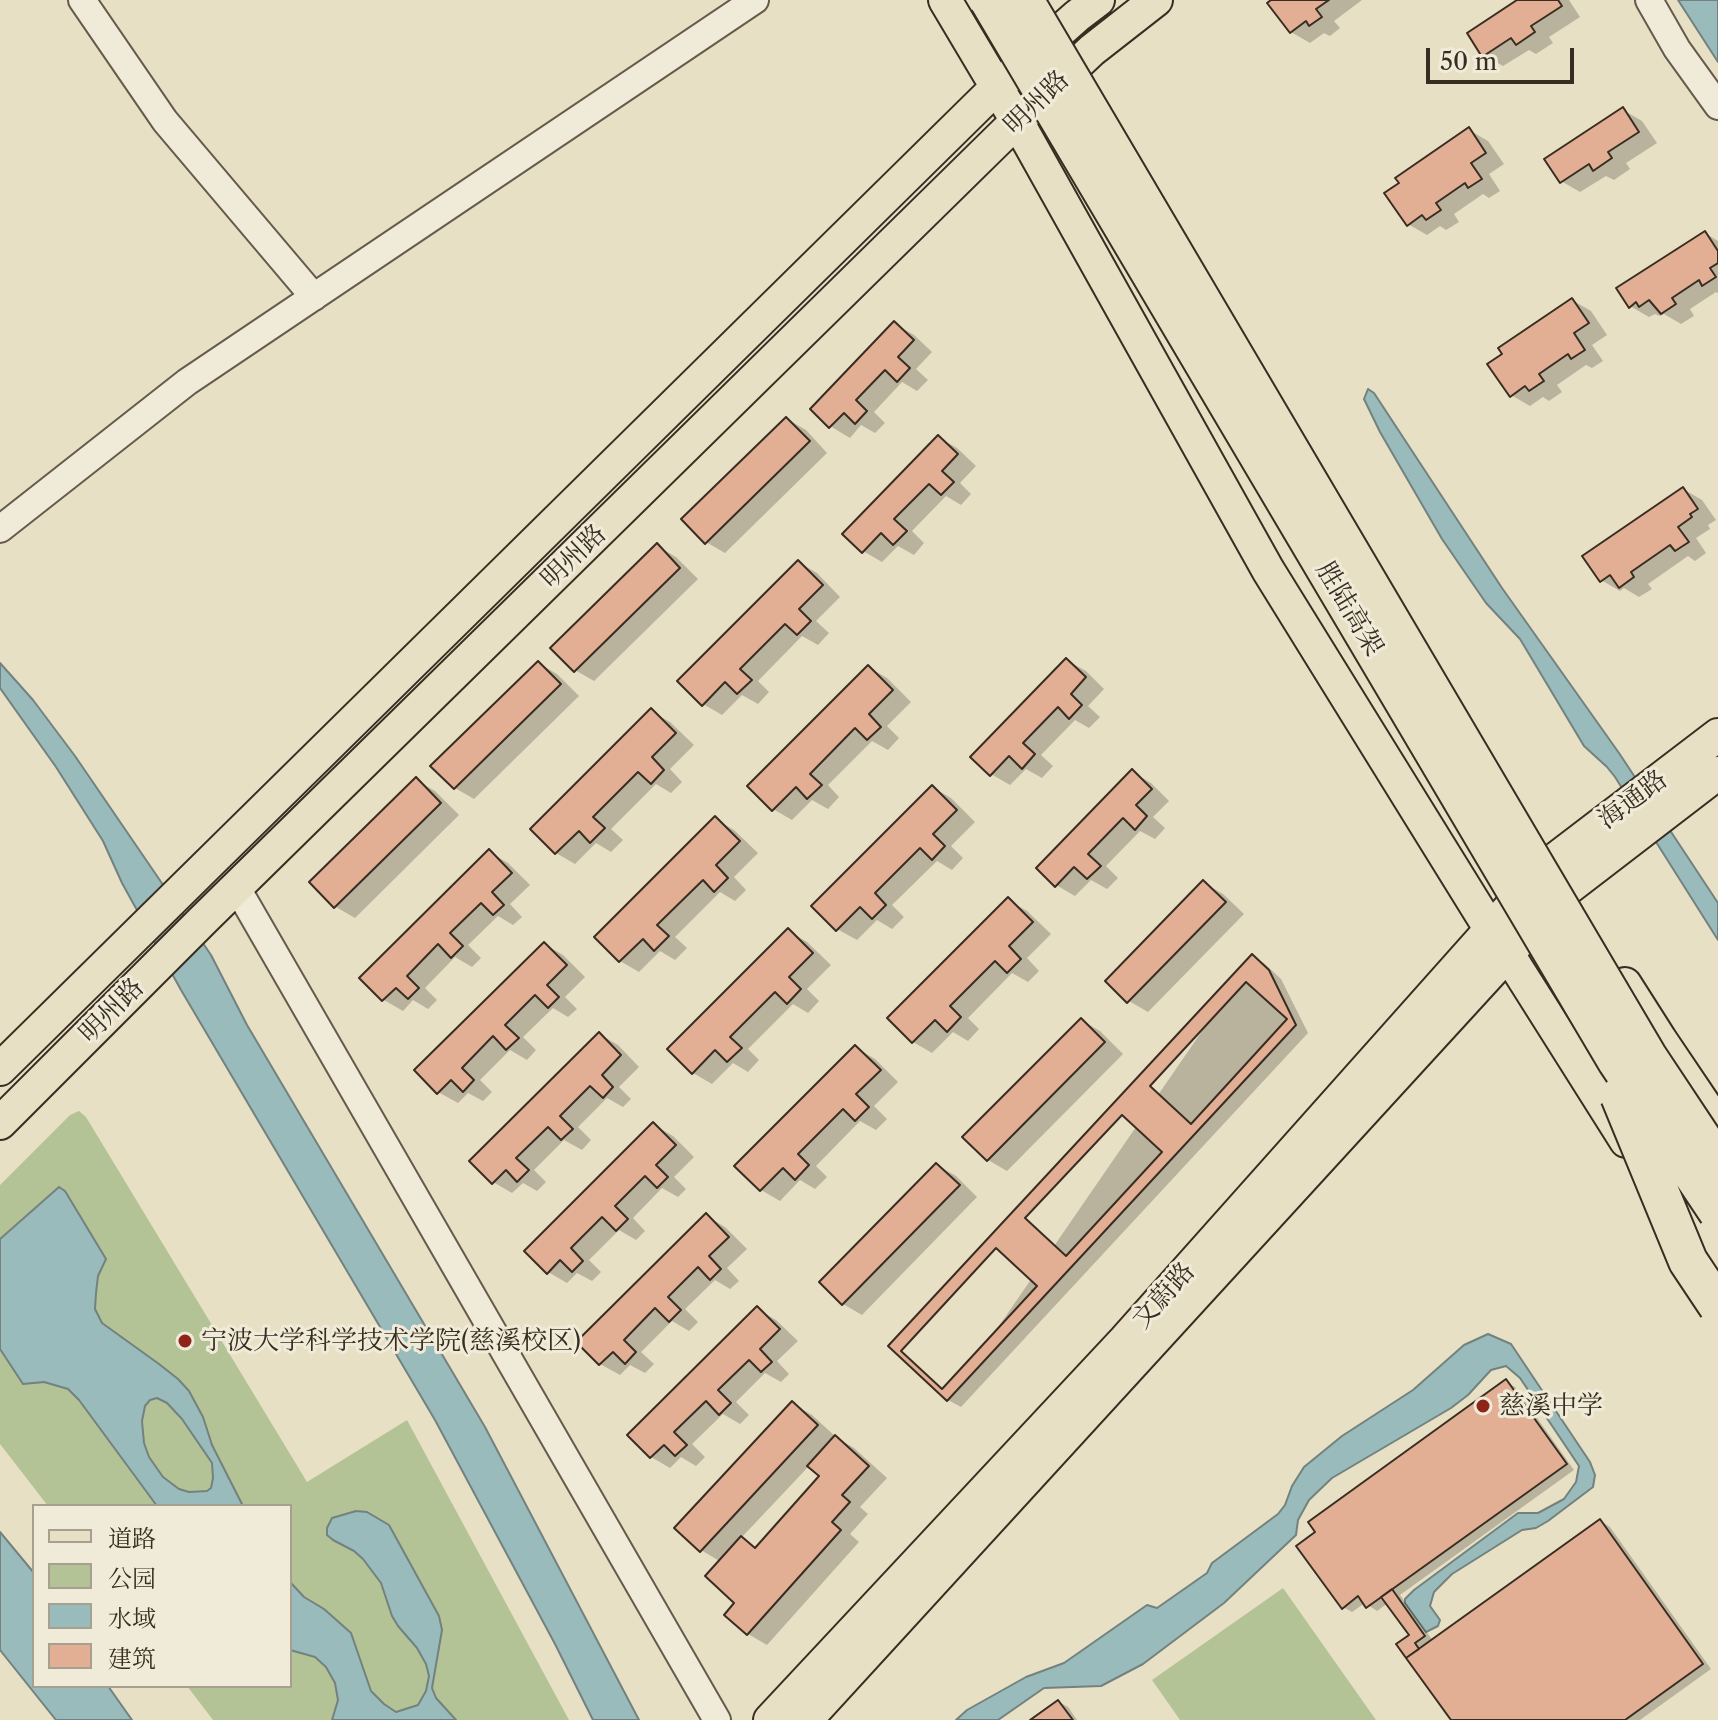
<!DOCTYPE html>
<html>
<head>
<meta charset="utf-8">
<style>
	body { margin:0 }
	#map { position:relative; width:1718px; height:1720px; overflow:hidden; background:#e8e0c5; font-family:"Libre Caslon Text","Noto Serif SC",serif }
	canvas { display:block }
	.legend { position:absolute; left:32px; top:1504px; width:260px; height:184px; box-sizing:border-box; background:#f0ebd9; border:2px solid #a79f90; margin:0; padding:10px 14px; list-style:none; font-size:24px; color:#392d22 }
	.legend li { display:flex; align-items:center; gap:16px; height:40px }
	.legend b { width:40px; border:2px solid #a79f90 }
	.scale { position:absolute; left:1426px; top:48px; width:148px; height:36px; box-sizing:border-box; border:4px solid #392d22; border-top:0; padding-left:10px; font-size:24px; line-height:28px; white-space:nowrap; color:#392d22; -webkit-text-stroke:6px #f0ebd9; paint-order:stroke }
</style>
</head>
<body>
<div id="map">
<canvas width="1718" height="1720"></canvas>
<ul class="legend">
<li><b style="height:10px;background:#e8e0c5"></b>道路</li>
<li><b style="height:22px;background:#b4c396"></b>公园</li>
<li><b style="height:22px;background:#9bb"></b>水域</li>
<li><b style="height:22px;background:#e2ae94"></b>建筑</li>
</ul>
<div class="scale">50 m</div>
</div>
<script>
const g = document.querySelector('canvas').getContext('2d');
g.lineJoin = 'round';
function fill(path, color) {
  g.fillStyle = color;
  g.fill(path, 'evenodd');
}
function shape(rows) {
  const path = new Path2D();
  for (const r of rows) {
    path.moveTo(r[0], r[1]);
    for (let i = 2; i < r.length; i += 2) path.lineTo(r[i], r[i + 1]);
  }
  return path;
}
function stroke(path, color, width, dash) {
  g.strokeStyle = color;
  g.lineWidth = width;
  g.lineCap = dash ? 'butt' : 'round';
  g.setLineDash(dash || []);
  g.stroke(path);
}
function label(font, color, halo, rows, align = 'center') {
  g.font = font + ' "Libre Caslon Text","Noto Serif SC",serif';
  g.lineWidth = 6;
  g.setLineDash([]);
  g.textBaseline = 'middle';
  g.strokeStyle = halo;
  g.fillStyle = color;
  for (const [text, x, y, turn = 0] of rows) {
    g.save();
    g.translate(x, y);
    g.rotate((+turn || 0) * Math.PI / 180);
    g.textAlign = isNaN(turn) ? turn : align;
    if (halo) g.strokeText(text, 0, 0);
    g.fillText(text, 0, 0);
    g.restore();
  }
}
fill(shape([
	[79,1111,86,1117,307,1482,407,1420,569,1720,213,1720,187,1686,290,1686,290,1506,48,1506,0,1444,0,1185,70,1115],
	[1283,1588,1376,1720,1180,1720,1152,1680]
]), '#b4c396');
const water = shape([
	[1678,0,1718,0,1718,62,1678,0],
	[1368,389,1374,393,1502,588,1619,753,1718,903,1718,940,1615,777,1607,767,1584,746,1520,639,1486,603,1442,539,1380,432,1364,399,1368,389],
	[0,663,33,700,75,756,211,955,247,1025,485,1427,639,1720,593,1720,555,1644,435,1420,181,990,122,883,103,841,56,767,0,688,0,663],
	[59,1187,65,1191,106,1259,98,1276,96,1293,95,1309,102,1323,159,1364,178,1379,189,1391,203,1417,212,1445,243,1506,157,1506,79,1400,68,1389,44,1382,23,1384,0,1349,0,1239,59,1187],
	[157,1398,167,1403,182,1419,212,1463,213,1478,211,1488,207,1491,189,1492,179,1489,163,1477,149,1457,144,1443,142,1421,145,1406,150,1400,157,1398],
	[1488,1334,1511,1344,1590,1462,1595,1475,1593,1487,1548,1521,1536,1528,1522,1530,1452,1574,1434,1592,1430,1606,1440,1620,1438,1626,1426,1632,1405,1603,1405,1599,1414,1590,1518,1513,1538,1513,1564,1499,1576,1482,1579,1466,1520,1378,1506,1366,1491,1370,1468,1395,1451,1408,1332,1478,1309,1500,1298,1520,1296,1535,1224,1603,1143,1664,1101,1686,1044,1688,998,1720,956,1720,967,1710,1026,1677,1064,1663,1147,1605,1157,1608,1207,1573,1212,1563,1278,1514,1285,1505,1292,1486,1304,1467,1342,1436,1413,1390,1464,1345,1488,1334],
	[356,1511,367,1512,389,1525,439,1616,442,1630,432,1688,436,1698,456,1720,332,1720,338,1700,335,1683,326,1667,315,1657,290,1650,290,1569,291,1583,304,1597,324,1609,351,1633,371,1691,384,1704,396,1712,418,1705,426,1691,429,1676,426,1664,417,1648,398,1626,392,1616,381,1583,363,1559,354,1551,333,1540,327,1535,327,1528,332,1518,356,1511],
	[0,1532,34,1573,34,1686,108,1686,132,1720,56,1720,0,1650,0,1532]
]);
fill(water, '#9bb');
stroke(water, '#73827e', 2);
fill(shape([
	[1274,0,1362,0,1334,21,1340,28,1330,36,1324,33,1310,43,1291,32],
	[1520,0,1569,0,1580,17,1549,37,1553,43,1536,54,1529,50,1503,66,1484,55],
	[1623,110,1642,121,1657,143,1626,163,1630,169,1614,180,1606,176,1580,192,1561,181],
	[1469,130,1488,141,1504,164,1489,174,1500,191,1489,198,1483,194,1454,214,1459,222,1446,230,1440,226,1427,235,1408,224],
	[1705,233,1718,241,1718,293,1716,292,1690,309,1694,316,1681,324,1664,314,1660,316,1655,314,1649,317,1630,306],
	[1572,300,1591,311,1607,335,1592,345,1603,361,1592,368,1586,365,1557,385,1562,392,1549,401,1543,397,1530,406,1511,395],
	[895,324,914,335,932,352,916,369,928,380,917,391,902,382,874,412,885,423,875,433,861,425,850,438,830,426],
	[787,419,806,430,827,453,725,553,706,542],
	[938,437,957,448,976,466,960,483,971,494,961,505,946,496,912,531,924,543,914,555,898,546,882,562,863,551],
	[1683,489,1702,500,1716,520,1708,525,1710,529,1696,538,1706,553,1695,561,1688,556,1648,584,1652,589,1639,597,1624,588,1620,591,1601,580],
	[657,546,676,557,698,579,594,681,575,670],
	[798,562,817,573,840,597,816,621,829,633,818,645,802,636,758,681,769,692,758,704,742,695,722,715,703,704],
	[1066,660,1086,671,1104,689,1088,706,1100,717,1089,728,1075,720,1041,755,1053,766,1042,778,1026,769,1010,785,991,774],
	[538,663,557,674,579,696,474,799,455,788],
	[868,667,887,678,911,702,887,726,899,738,888,750,872,741,828,785,839,797,828,809,812,800,792,820,773,809],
	[651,711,670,722,694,745,670,769,682,782,671,793,656,784,611,829,623,840,611,852,596,843,575,864,556,853,533,829],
	[1132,772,1151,783,1169,801,1153,817,1165,828,1155,839,1140,831,1106,866,1118,878,1107,889,1091,880,1075,896,1056,885],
	[416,780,435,791,459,815,355,918,336,907,312,882],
	[932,787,951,798,975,822,951,846,963,858,952,870,937,861,892,905,904,917,892,929,877,920,857,940,837,929],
	[715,819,734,830,758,853,734,877,746,890,735,901,720,892,675,937,687,948,675,960,660,951,639,972,620,961],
	[489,852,508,863,530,885,510,904,522,917,513,925,498,916,468,945,481,958,472,967,455,957,425,988,437,1000,428,1009,413,1000,403,1011,384,1000,362,978],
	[1204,883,1223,894,1244,914,1148,1012,1129,1001],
	[1008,900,1027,911,1051,934,1027,958,1039,971,1028,982,1012,973,968,1018,979,1029,968,1041,953,1032,932,1053,913,1042],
	[788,931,807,942,831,965,807,989,819,1001,808,1013,793,1004,748,1049,759,1060,748,1072,733,1063,712,1084,693,1073],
	[544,944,563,955,585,977,565,997,577,1009,568,1017,553,1008,523,1037,536,1050,527,1060,510,1050,480,1080,492,1092,483,1101,468,1093,458,1103,438,1092],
	[1253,957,1265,964,1281,979,1308,1033,961,1407,948,1400],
	[1081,1020,1100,1031,1123,1054,1007,1171,988,1160],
	[599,1034,618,1045,639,1067,619,1087,631,1099,623,1107,607,1098,578,1127,591,1140,582,1150,564,1140,534,1170,546,1182,537,1191,523,1183,512,1193,493,1182],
	[856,1048,875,1059,898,1082,874,1106,887,1119,876,1130,860,1121,816,1166,827,1177,815,1189,800,1180,780,1201,761,1190],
	[654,1125,673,1136,694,1157,674,1177,686,1189,678,1197,662,1188,633,1218,645,1231,636,1240,619,1230,589,1260,601,1272,592,1281,577,1273,567,1283,548,1272],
	[937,1165,956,1176,977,1197,862,1315,843,1304],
	[706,1216,725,1227,747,1249,727,1268,739,1281,730,1289,715,1280,685,1309,698,1322,689,1331,672,1321,641,1352,654,1364,645,1373,630,1365,620,1375,600,1364,579,1342],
	[757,1309,776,1320,798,1341,777,1361,789,1374,781,1382,765,1373,736,1402,749,1415,740,1424,723,1414,692,1444,705,1457,696,1466,681,1457,670,1468,651,1457],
	[1506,1382,1515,1387,1574,1470,1400,1595,1433,1641,1601,1521,1610,1527,1711,1669,1640,1720,1453,1720,1399,1644,1411,1635,1388,1603,1377,1611,1365,1603,1352,1612,1343,1607],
	[793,1404,812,1415,837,1438,854,1448,887,1478,860,1507,868,1514,850,1534,859,1542,767,1645,748,1634,721,1562,701,1550],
	[810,1465,822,1476,758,1548,741,1538],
	[1059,1702,1068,1707,1077,1720,1034,1720]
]), '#0003');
const building = shape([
	[1271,0,1329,0,1316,9,1322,17,1309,26,1306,21,1290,33,1267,3,1271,0],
	[1517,0,1558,0,1562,6,1531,26,1535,32,1516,45,1511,38,1482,57,1467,33,1517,0],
	[1623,107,1639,132,1608,152,1612,158,1593,171,1589,164,1560,183,1544,159,1623,107],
	[1469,127,1486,153,1471,163,1482,179,1468,188,1465,183,1436,203,1441,210,1426,220,1422,215,1407,226,1384,193,1399,183,1395,178,1469,127],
	[1705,231,1718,251,1718,263,1710,268,1716,277,1702,286,1699,280,1672,298,1676,304,1661,314,1649,300,1639,307,1636,302,1629,308,1616,288,1705,231],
	[1572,298,1589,323,1574,333,1585,350,1571,359,1568,354,1539,374,1544,381,1529,391,1525,386,1510,397,1487,364,1502,354,1498,348,1572,298],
	[894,321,914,340,898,357,910,368,897,382,885,370,856,400,867,411,855,424,844,413,829,428,810,409,894,321],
	[786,417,810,441,705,544,681,519,786,417],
	[938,435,958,454,942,471,954,482,941,495,929,484,894,519,907,531,893,545,881,533,862,553,842,534,938,435],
	[1683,487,1698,509,1690,514,1692,517,1678,527,1689,542,1675,551,1670,545,1631,572,1634,577,1619,588,1610,575,1600,582,1582,556,1683,487],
	[657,543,680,568,574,672,550,648,657,543],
	[798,560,823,585,799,609,811,621,797,635,785,624,740,669,752,680,737,694,725,682,702,706,677,681,798,560],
	[1066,658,1086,677,1071,694,1082,705,1069,719,1058,707,1023,743,1035,754,1022,769,1009,756,990,776,970,757,1066,658],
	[538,661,561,684,454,789,430,766,538,661],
	[868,665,893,690,869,714,881,727,867,740,855,728,810,774,822,785,807,799,796,787,772,811,747,786,868,665],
	[651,708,676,733,652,757,664,770,651,784,638,772,593,817,605,828,590,843,579,831,555,854,530,829,651,708],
	[1132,769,1152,789,1136,805,1147,816,1135,830,1123,818,1088,854,1101,866,1087,879,1074,867,1055,887,1036,868,1132,769],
	[416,777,441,803,334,908,309,882,416,777],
	[932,785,957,810,933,834,945,846,932,860,920,848,875,893,886,905,872,919,860,907,836,931,811,906,932,785],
	[715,816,740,841,716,865,728,878,714,892,703,880,657,925,669,936,654,951,643,939,619,962,594,937,715,816],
	[489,849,512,873,492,892,504,905,493,915,481,903,450,933,463,946,451,958,438,944,407,976,419,988,408,999,396,988,382,1001,359,978,489,849],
	[1203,880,1226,902,1127,1003,1105,981,1203,880],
	[1008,897,1033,922,1009,946,1021,959,1007,973,995,961,950,1006,961,1017,947,1032,935,1020,912,1043,887,1018,1008,897],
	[788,928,813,953,789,977,801,989,787,1004,775,992,730,1037,742,1048,727,1062,715,1050,692,1074,667,1049,788,928],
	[544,942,567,965,547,985,559,997,548,1008,535,995,505,1025,519,1038,506,1050,493,1036,462,1068,474,1080,463,1092,451,1080,437,1094,414,1070,544,942],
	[1252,954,1269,970,1296,1025,947,1401,888,1346,1252,954],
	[1246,982,1287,1019,1191,1124,1150,1086,1246,982],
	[1081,1018,1105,1042,987,1161,962,1137,1081,1018],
	[599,1032,621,1055,602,1075,613,1087,603,1098,590,1086,560,1116,573,1129,561,1140,548,1127,516,1158,529,1170,517,1182,506,1170,492,1184,469,1161,599,1032],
	[855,1045,881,1070,856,1094,869,1107,855,1121,843,1109,798,1154,809,1165,795,1180,783,1168,760,1191,734,1166,855,1045],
	[1122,1115,1162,1152,1066,1256,1025,1218,1122,1115],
	[653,1122,676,1145,656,1165,668,1177,657,1188,645,1176,615,1206,628,1219,616,1231,602,1217,571,1248,583,1261,572,1272,560,1260,547,1274,524,1251,653,1122],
	[936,1163,960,1185,842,1305,819,1282,936,1163],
	[706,1213,729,1237,709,1256,721,1269,710,1280,698,1267,668,1297,681,1310,669,1322,655,1308,624,1340,636,1352,625,1364,613,1352,599,1365,576,1342,706,1213],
	[996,1248,1037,1286,942,1389,901,1351,996,1248],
	[757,1306,780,1329,760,1349,772,1362,761,1372,749,1360,718,1390,731,1403,719,1415,706,1401,674,1432,687,1445,675,1456,664,1445,650,1458,627,1435,757,1306],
	[1506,1379,1567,1464,1366,1608,1358,1596,1342,1609,1296,1546,1315,1532,1308,1522,1506,1379],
	[792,1401,818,1425,700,1552,674,1528,792,1401],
	[835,1435,869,1466,842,1495,850,1502,832,1522,841,1530,747,1635,724,1615,734,1603,705,1576,741,1536,755,1548,819,1476,807,1466,835,1435],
	[1600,1519,1703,1664,1625,1720,1451,1720,1406,1658,1600,1519],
	[1392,1589,1425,1636,1415,1643,1419,1649,1406,1658,1396,1644,1409,1635,1381,1597,1392,1589],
	[1058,1700,1073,1720,1030,1720,1058,1700]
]);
fill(building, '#e2ae94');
stroke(building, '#392d22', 2);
const minor = shape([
	[82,0,165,121,314,297],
	[1649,0,1677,49,1718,106],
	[0,529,187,382,755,0],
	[237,888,717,1720]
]);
const major = shape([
	[945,0,1017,121,1268,570,1491,930,1508,954,1626,1141],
	[1625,984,1660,1039,1718,1125],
	[0,1069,996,88,1077,16,1098,0],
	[0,1123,203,920,1017,121,1092,50,1156,0],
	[770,1720,1125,1340,1549,864,1718,735],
	[806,1720,1567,889,1718,773]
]);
stroke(minor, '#655a4b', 30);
stroke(major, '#392d22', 36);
stroke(minor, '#f0ebd9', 26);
stroke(major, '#e8e0c5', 32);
const highwayBridge = shape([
	[989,0,1617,1061,1718,1212],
	[1024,0,1647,1056,1718,1163],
	[1620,1096,1688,1261,1718,1306]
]);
stroke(highwayBridge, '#392d22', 42, []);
stroke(highwayBridge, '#e8e0c5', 38);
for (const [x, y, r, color] of [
	[185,1341,8,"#8f2418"],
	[1483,1406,8,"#8f2418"]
]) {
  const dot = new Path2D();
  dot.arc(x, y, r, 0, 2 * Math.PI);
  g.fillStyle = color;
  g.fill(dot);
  stroke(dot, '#f0ebd9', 3);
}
label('26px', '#392d22', '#f0ebd9', [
	["明州路",1037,103,-44],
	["明州路",574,557,-44],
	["胜陆高架",1349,609,59],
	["海通路",1633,800,-37],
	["明州路",112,1011,-45],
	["文蔚路",1164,1296,-48]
]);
label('26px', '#392d22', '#f0ebd9', [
	["宁波大学科学技术学院(慈溪校区)",201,1341],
	["慈溪中学",1499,1406]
], 'left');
</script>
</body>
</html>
